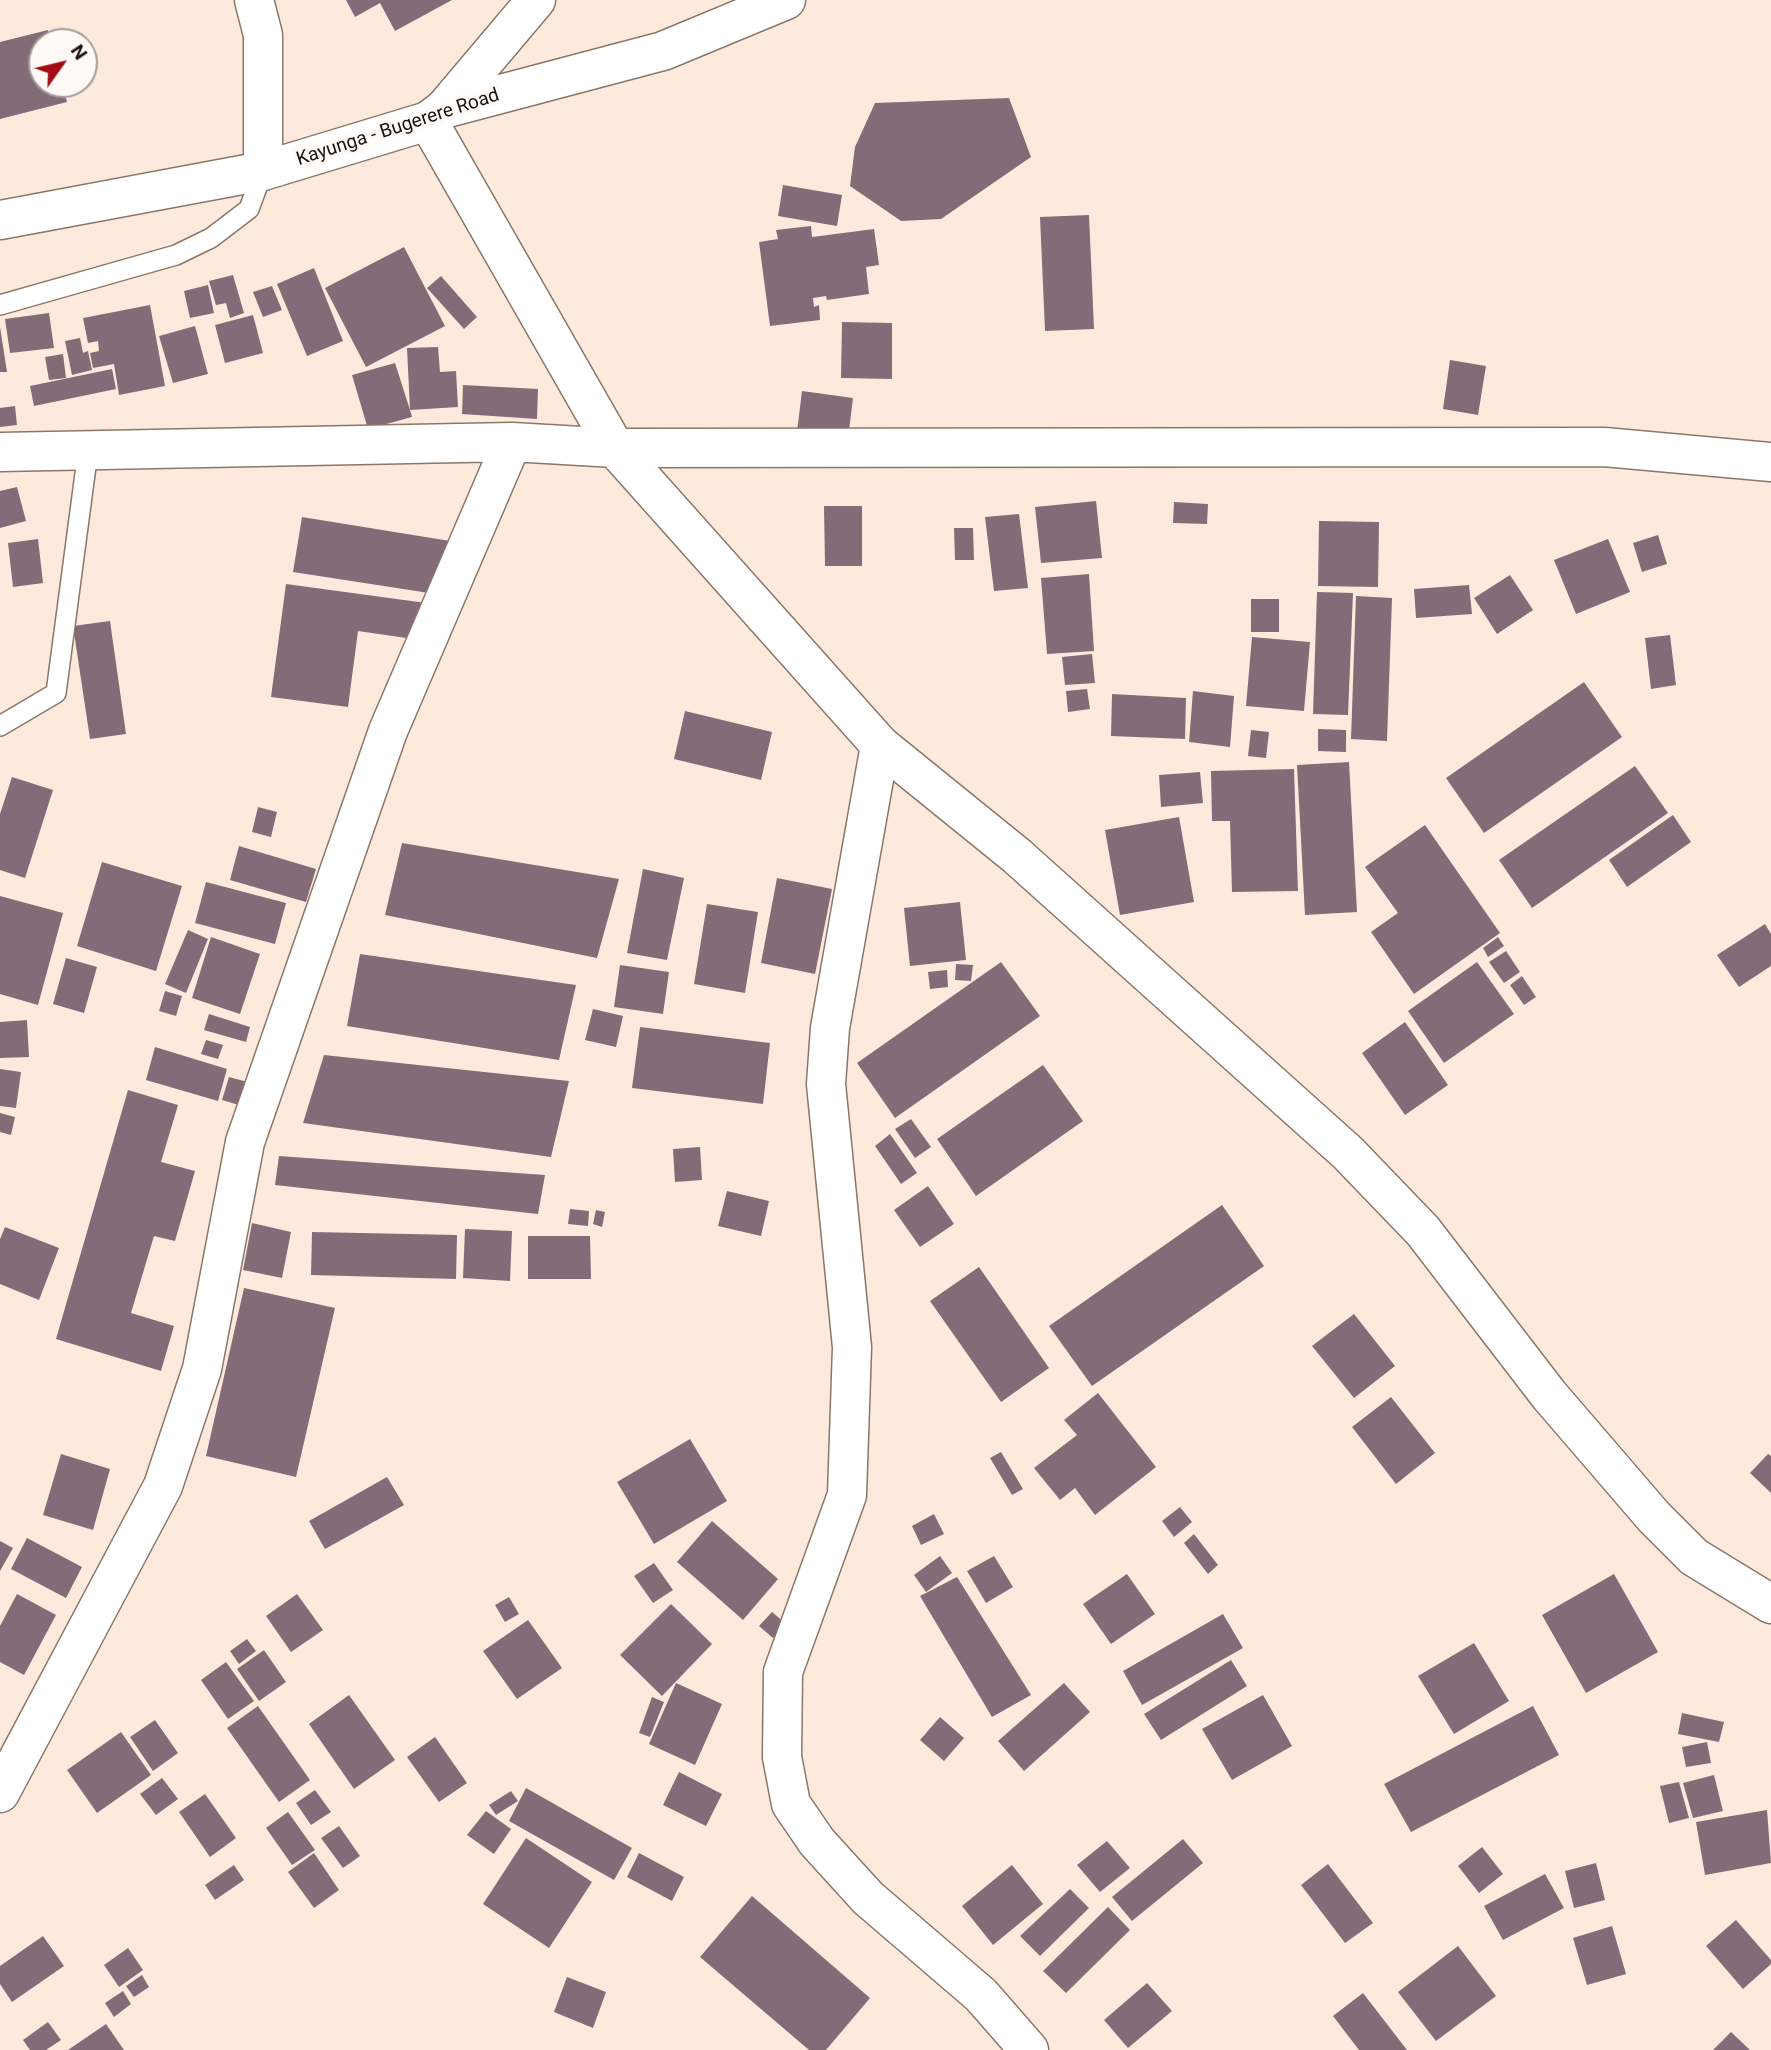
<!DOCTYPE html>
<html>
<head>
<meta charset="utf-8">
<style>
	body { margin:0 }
	#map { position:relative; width:1771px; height:2050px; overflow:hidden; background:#fdeadc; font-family:Roboto,sans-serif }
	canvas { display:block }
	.north { position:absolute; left:28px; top:28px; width:70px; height:70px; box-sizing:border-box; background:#fffaf7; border:2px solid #a39e99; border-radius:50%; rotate:56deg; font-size:19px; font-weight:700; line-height:28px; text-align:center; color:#1a130d }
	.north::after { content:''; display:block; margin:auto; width:24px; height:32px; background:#a40b19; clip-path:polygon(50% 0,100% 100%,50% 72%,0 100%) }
</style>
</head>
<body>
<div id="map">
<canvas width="1771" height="2050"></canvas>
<div class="north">N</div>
</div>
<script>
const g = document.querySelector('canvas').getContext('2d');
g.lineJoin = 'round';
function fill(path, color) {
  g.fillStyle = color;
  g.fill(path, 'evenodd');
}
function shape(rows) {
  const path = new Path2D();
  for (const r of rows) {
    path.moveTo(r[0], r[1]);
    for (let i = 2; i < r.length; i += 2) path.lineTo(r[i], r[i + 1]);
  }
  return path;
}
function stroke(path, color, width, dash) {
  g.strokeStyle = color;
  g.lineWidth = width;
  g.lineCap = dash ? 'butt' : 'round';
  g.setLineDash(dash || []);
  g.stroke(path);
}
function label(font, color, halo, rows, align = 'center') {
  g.font = font + ' Roboto,sans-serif';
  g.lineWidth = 7;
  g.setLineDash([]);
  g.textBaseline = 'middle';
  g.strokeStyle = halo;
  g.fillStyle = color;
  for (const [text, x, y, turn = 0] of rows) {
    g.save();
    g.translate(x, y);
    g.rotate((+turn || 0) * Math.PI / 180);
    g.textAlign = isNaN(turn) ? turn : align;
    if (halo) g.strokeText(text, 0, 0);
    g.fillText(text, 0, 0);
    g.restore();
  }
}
fill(shape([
	[346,0,452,0,395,31,380,3,355,17],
	[48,30,51,42,42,42,42,84,62,84,67,102,0,119,0,42],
	[1009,98,1031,157,941,219,901,221,850,186,855,147,875,103],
	[783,185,842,195,837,226,778,216],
	[1089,215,1094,329,1045,331,1040,217],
	[811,226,812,237,874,229,879,265,866,267,869,294,827,300,826,296,813,298,814,307,819,305,820,320,770,326,759,242,778,239,776,230],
	[404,247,445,326,366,367,325,288],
	[314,268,343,341,307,356,277,284],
	[233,275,244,313,230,318,226,303,216,305,209,281],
	[441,276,477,317,464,329,427,288],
	[208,285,214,313,190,318,184,291],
	[272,286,282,310,263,317,253,292],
	[150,305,165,386,119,395,114,364,93,368,90,353,99,351,98,341,88,343,83,318],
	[49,313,54,348,10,353,5,319],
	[253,315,263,353,225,363,215,325],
	[842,322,892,323,892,379,841,378],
	[195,326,208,374,173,383,159,336],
	[0,327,7,372,0,372],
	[80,338,83,353,88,351,92,370,72,375,65,341],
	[438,347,440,372,456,371,458,407,410,410,412,417,368,429,352,375,395,363,410,410,407,348],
	[63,354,66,378,49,380,45,357],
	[1450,360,1486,366,1478,415,1443,409],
	[112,369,116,389,34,406,30,386],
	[463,385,538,389,537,419,462,414],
	[802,391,853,398,848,439,797,432],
	[15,406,17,425,0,427,0,408],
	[17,487,26,521,0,528,0,491],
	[1096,501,1102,558,1041,563,1035,507],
	[1174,502,1208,504,1207,524,1173,523],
	[824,506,862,506,862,566,825,566],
	[1019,514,1028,588,994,591,985,517],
	[302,517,450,541,442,595,293,572],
	[1319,521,1379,522,1378,587,1318,586],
	[954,528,973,528,974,560,955,560],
	[1658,535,1667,564,1642,572,1633,543],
	[38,539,43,583,13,587,8,543],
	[1608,539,1630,592,1576,614,1554,560],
	[1089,574,1094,651,1047,654,1041,578],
	[1510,575,1533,610,1497,634,1474,598],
	[286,584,426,603,420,640,358,631,348,707,271,697],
	[1469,585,1472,614,1416,618,1414,589],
	[1317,592,1353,593,1348,715,1313,714],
	[1356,596,1392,598,1387,741,1351,739],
	[1251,599,1279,599,1279,632,1251,632],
	[110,621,126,734,90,739,73,626],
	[1670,635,1676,685,1651,689,1645,638],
	[1252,637,1310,642,1304,711,1246,706],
	[1092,654,1095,683,1065,685,1062,657],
	[1584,682,1622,737,1484,833,1446,778],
	[1087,689,1090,709,1068,712,1066,691],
	[1193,691,1234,696,1230,747,1189,742],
	[1112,694,1186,698,1185,739,1111,736],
	[685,711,772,732,761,780,674,759],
	[1318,729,1346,730,1346,752,1318,751],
	[1251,730,1269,732,1266,758,1248,756],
	[1349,762,1357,912,1305,915,1297,765],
	[1635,766,1668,813,1532,908,1499,860],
	[1294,769,1298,891,1232,892,1230,821,1212,821,1211,771],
	[1200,772,1203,803,1161,807,1159,775],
	[12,777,53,790,25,878,0,870,0,814],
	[258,807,277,812,271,837,252,832],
	[1673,815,1691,842,1627,887,1609,860],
	[1179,817,1194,902,1120,915,1105,830],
	[1425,825,1500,933,1414,994,1371,932,1398,913,1365,867],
	[402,843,619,879,597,958,385,915],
	[239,846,316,869,306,902,230,880],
	[102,862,182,886,156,971,77,946],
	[643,869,684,878,667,960,627,953],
	[777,878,832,889,815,974,761,963],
	[206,882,286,903,275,944,195,923],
	[0,896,63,913,38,1005,0,994],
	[960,902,966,960,910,966,904,908],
	[707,904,758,912,745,993,694,984],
	[1765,924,1771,934,1771,966,1739,987,1717,955],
	[188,930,208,939,186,993,165,984],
	[211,937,260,954,240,1014,192,998],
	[1498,937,1504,946,1488,957,1483,948],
	[1506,951,1520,972,1504,983,1489,962],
	[360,954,576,985,559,1060,347,1026],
	[66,958,97,967,84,1013,53,1004],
	[1001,962,1040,1016,895,1118,857,1063],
	[1477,962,1514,1014,1444,1063,1408,1011],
	[956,964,973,965,971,981,955,980],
	[620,965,669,972,663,1014,614,1007],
	[947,970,948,987,930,989,928,972],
	[1522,976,1536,997,1524,1005,1510,985],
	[165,991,182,996,176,1016,159,1011],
	[593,1009,623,1016,616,1047,585,1040],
	[209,1014,250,1027,246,1042,204,1030],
	[27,1020,29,1057,0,1058,0,1022],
	[1405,1022,1448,1085,1405,1115,1362,1053],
	[640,1027,770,1043,763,1104,632,1088],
	[206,1040,223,1045,218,1059,201,1054],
	[155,1047,227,1069,218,1101,146,1080],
	[324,1055,569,1081,551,1157,303,1123],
	[1043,1065,1083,1121,976,1196,937,1139],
	[0,1069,21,1072,16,1108,0,1106],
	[229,1077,255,1084,249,1108,222,1100],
	[128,1090,178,1105,161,1162,195,1171,175,1241,154,1236,131,1313,174,1326,161,1371,56,1339],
	[0,1113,15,1117,11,1135,0,1132],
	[911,1119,931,1147,915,1158,895,1129],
	[890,1134,917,1173,901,1184,875,1146],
	[700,1147,702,1180,675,1182,673,1149],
	[279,1156,545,1175,538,1214,275,1185],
	[928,1186,954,1224,920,1247,894,1210],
	[727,1191,769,1201,761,1236,718,1226],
	[1222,1205,1264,1266,1092,1386,1049,1326],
	[570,1209,589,1211,588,1226,568,1224],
	[596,1210,605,1212,602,1227,593,1224],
	[252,1223,291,1232,282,1278,243,1270],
	[5,1227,59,1248,39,1300,0,1284,0,1239],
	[465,1229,512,1231,510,1281,463,1278],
	[312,1232,457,1235,456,1279,311,1275],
	[528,1236,590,1236,591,1279,528,1279],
	[979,1267,1049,1368,1001,1402,930,1301],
	[244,1288,335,1308,296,1477,206,1456],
	[1354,1314,1395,1366,1354,1398,1312,1346],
	[1098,1393,1156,1467,1095,1515,1075,1488,1060,1500,1034,1468,1077,1435,1064,1420],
	[1391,1397,1435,1453,1396,1484,1352,1427],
	[690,1439,727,1501,654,1544,617,1482],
	[1001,1452,1023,1489,1012,1495,990,1458],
	[61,1454,110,1469,93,1530,43,1515],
	[1768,1454,1771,1456,1771,1493,1750,1473],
	[387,1477,404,1505,325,1549,309,1521],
	[1180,1507,1192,1522,1174,1537,1162,1521],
	[934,1514,944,1534,921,1545,912,1526],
	[712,1521,778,1579,743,1620,677,1562],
	[1194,1534,1218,1565,1208,1574,1184,1543],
	[27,1538,82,1567,66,1598,11,1569],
	[0,1541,13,1548,0,1571],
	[940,1556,952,1573,926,1592,914,1575],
	[994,1556,1013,1587,986,1603,967,1571],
	[654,1563,673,1590,653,1603,634,1576],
	[1127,1574,1155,1614,1111,1644,1083,1604],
	[1614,1574,1658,1652,1586,1693,1542,1615],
	[957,1577,1031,1695,992,1717,920,1596],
	[17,1594,56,1615,24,1675,0,1662,0,1626],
	[297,1594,323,1630,291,1652,266,1616],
	[509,1597,519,1614,505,1622,495,1605],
	[671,1604,712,1644,662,1696,620,1655],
	[772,1612,786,1624,773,1638,759,1626],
	[1223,1614,1243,1648,1142,1705,1123,1671],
	[528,1620,562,1668,517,1699,483,1651],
	[247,1639,256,1651,239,1664,230,1651],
	[1474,1643,1509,1701,1454,1734,1418,1676],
	[264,1650,286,1682,259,1701,237,1669],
	[1231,1660,1247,1686,1161,1740,1144,1714],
	[226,1662,254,1701,228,1719,201,1680],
	[676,1683,722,1704,695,1765,649,1744],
	[1064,1683,1090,1712,1024,1771,998,1741],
	[349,1695,395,1760,354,1789,309,1724],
	[1263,1695,1292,1746,1232,1780,1202,1729],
	[652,1697,664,1702,650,1737,639,1733],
	[258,1706,310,1780,279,1802,227,1728],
	[1533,1706,1559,1755,1411,1832,1384,1784],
	[1682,1713,1724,1722,1719,1742,1678,1734],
	[940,1717,964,1738,944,1761,920,1740],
	[155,1720,178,1753,153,1771,130,1737],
	[121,1732,151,1775,97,1813,67,1770],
	[435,1737,467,1783,439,1802,407,1757],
	[1707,1742,1711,1763,1686,1767,1682,1747],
	[679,1772,722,1794,706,1826,663,1805],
	[1714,1775,1723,1811,1693,1818,1683,1783],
	[162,1778,178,1799,156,1815,140,1794],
	[1679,1782,1689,1818,1669,1823,1660,1786],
	[526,1788,632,1848,614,1880,509,1821],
	[315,1790,331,1812,311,1825,296,1803],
	[511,1791,518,1801,496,1815,489,1805],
	[205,1794,236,1838,210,1857,179,1812],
	[1767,1810,1771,1863,1705,1875,1696,1822],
	[486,1811,511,1829,494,1854,467,1835],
	[288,1812,315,1850,292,1865,266,1828],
	[339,1826,360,1856,343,1868,321,1838],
	[526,1838,592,1882,549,1948,483,1904],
	[1183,1839,1203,1863,1132,1921,1112,1897],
	[1107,1841,1130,1868,1100,1892,1077,1865],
	[1482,1847,1503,1874,1479,1893,1458,1866],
	[314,1853,339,1890,314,1908,288,1872],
	[639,1853,684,1877,672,1901,627,1877],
	[1596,1863,1605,1900,1574,1908,1565,1871],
	[1328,1864,1373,1923,1345,1943,1301,1885],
	[234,1865,244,1880,215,1900,205,1885],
	[1012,1865,1043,1904,993,1945,962,1906],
	[1545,1874,1564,1908,1503,1940,1484,1906],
	[1070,1889,1089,1908,1040,1956,1020,1936],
	[752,1896,870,1998,826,2050,809,2050,700,1957],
	[1108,1907,1130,1930,1066,1993,1043,1971],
	[1736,1920,1771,1960,1771,1964,1743,1989,1706,1946],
	[1612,1926,1626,1974,1587,1985,1573,1938],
	[43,1936,64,1966,12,2002,0,1984,0,1966],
	[1458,1946,1496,1996,1436,2041,1398,1992],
	[128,1948,143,1970,119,1987,104,1965],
	[142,1975,149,1987,134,1997,126,1986],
	[567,1977,606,1992,593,2028,554,2012],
	[1147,1983,1172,2011,1128,2048,1104,2020],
	[123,1991,131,2004,114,2017,105,2003],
	[1363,1993,1407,2050,1359,2050,1333,2016],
	[48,2022,61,2040,46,2050,30,2050,23,2040],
	[106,2024,124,2050,68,2050],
	[1731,2032,1750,2050,1713,2050]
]), '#836c77');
const lane = shape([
	[0,305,176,255,211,238,249,209,263,171],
	[0,726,56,693,88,451]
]);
const street = shape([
	[254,0,263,35,263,171],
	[444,109,536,0],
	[428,121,615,448,880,745,830,1028,826,1084,852,1347,847,1495,783,1672,782,1757,791,1804,817,1842,868,1898,981,1995,1029,2050],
	[0,452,512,442,615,448,1604,447,1771,462],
	[880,745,1017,856,1348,1153,1423,1231,1549,1395,1654,1517,1694,1557,1771,1604],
	[0,1793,163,1486,202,1369,245,1142,388,731,512,442]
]);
const primary = shape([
	[0,220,263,171,428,121,444,109,663,51,786,0]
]);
stroke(lane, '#8b7768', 22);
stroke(street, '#8b7768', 41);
stroke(primary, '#8b7768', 41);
stroke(lane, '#fff', 19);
stroke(street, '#fff', 38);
stroke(primary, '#fff', 38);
label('19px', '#1a130d', '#fffaf7', [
	["Kayunga - Bugerere Road",398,128,-18]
]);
</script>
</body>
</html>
